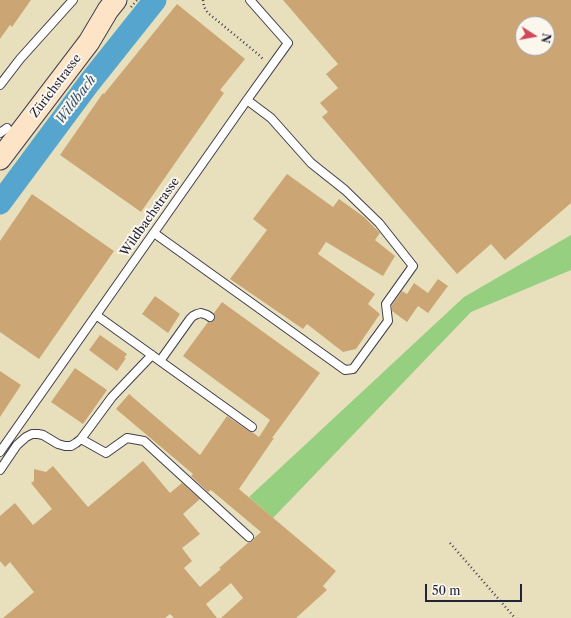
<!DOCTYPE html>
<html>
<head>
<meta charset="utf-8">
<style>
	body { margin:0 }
	#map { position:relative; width:571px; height:618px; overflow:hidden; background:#e8e0bc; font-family:"Libre Caslon Text",serif }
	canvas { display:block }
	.north { position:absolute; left:515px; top:16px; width:40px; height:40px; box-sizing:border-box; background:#fbf7ec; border:1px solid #a4a2a5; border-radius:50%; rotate:101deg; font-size:11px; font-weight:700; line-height:16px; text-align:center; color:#22223b }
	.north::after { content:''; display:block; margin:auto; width:14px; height:18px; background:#d1495b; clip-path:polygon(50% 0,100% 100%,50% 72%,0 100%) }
	.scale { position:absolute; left:425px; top:584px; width:97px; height:18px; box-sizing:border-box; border:2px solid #22223b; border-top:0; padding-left:5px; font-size:12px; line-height:14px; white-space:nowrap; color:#22223b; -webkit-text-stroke:3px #fbf7ec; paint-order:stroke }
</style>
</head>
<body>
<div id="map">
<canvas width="571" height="618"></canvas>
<div class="north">N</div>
<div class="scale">50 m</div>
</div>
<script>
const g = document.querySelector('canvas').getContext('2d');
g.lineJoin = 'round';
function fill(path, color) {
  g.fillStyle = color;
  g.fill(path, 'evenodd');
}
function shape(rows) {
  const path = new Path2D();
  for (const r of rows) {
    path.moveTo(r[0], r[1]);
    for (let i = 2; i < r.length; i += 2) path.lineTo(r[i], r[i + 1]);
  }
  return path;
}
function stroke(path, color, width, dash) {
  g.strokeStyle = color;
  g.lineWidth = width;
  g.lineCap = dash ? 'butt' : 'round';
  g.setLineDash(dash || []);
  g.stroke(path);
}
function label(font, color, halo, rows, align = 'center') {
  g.font = font + ' "Libre Caslon Text",serif';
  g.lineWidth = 4;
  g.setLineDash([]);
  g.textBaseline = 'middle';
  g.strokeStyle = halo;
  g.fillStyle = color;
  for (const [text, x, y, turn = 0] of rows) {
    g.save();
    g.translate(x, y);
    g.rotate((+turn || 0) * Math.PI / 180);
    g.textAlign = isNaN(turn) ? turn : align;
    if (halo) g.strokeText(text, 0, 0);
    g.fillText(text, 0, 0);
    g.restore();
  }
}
fill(shape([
	[571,235,571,270,471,312,273,518,249,497,464,297]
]), '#97cf81');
stroke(shape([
	[0,203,89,83,155,0]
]), '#55a5cf', 23);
fill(shape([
	[0,0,31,0,12,27,10,25,0,39],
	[283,0,571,0,571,203,505,260,491,244,457,274,322,117,328,112,320,103,338,88,326,74,338,64],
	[523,24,547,24,547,48,523,48],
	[177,4,245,59,220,90,224,93,141,212,60,155,103,93,104,94],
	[287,174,333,207,339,199,364,217,380,233,375,240,395,256,383,276,326,242,318,254,375,294,368,304,380,314,356,349,343,352,307,324,303,329,230,279,267,230,253,219],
	[32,194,114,251,39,359,0,332,0,241],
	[438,279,448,286,428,313,418,306,407,322,392,311,392,305,402,291,407,294,414,283,428,293],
	[155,296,180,314,168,333,142,314],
	[222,302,320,373,272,438,274,438,239,489,336,571,323,586,327,590,296,618,221,618,243,598,231,583,206,604,217,618,174,618,170,614,165,618,3,618,34,592,10,562,5,567,0,561,0,516,15,503,33,525,52,509,31,483,34,481,34,469,46,472,53,466,88,507,143,461,170,493,182,483,200,499,183,514,200,534,182,548,192,561,184,568,200,587,221,569,219,568,249,542,253,541,254,538,261,532,211,490,208,492,191,476,193,474,116,409,129,394,200,455,227,416,249,431,252,432,259,437,270,420,183,356,208,322,212,322,214,320,215,317,214,313],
	[100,335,127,354,124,358,126,358,117,371,89,350],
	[75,368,107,390,83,424,51,402],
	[0,371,21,385,0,417]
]), '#cba674');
const service = shape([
	[0,85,20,59,73,0],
	[0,133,7,128],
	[154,233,345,370,353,369,388,321,386,304,413,266,379,223,345,190,311,163,271,118,247,100],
	[96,315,252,427],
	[160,361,190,319,193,316,197,314,201,313,207,315,210,317],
	[81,439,106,453,127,438,144,441,249,537],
	[0,452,247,100,288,43,250,0],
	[0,470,17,445,26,437,32,434,38,434,43,435,58,444,65,446,71,446,76,443,81,439,112,397,152,355]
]);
const secondary = shape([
	[0,159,89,42,108,10,116,0]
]);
stroke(service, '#403e4e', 10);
stroke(secondary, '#403e4e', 23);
stroke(shape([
	[203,0,204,7,208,13,259,55,264,60],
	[131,7,137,0],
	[450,543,515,618]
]), '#403e4e', 2.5, [1, 3]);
stroke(service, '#fff', 8);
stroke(secondary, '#fee4c6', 21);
label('12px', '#22223b', '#fbf7ec', [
	["Zürichstrasse",56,86,-53],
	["Wildbachstrasse",150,217,-55]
]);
label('italic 13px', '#365676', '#fbf7ec', [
	["Wildbach",76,100,-53]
]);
</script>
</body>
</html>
